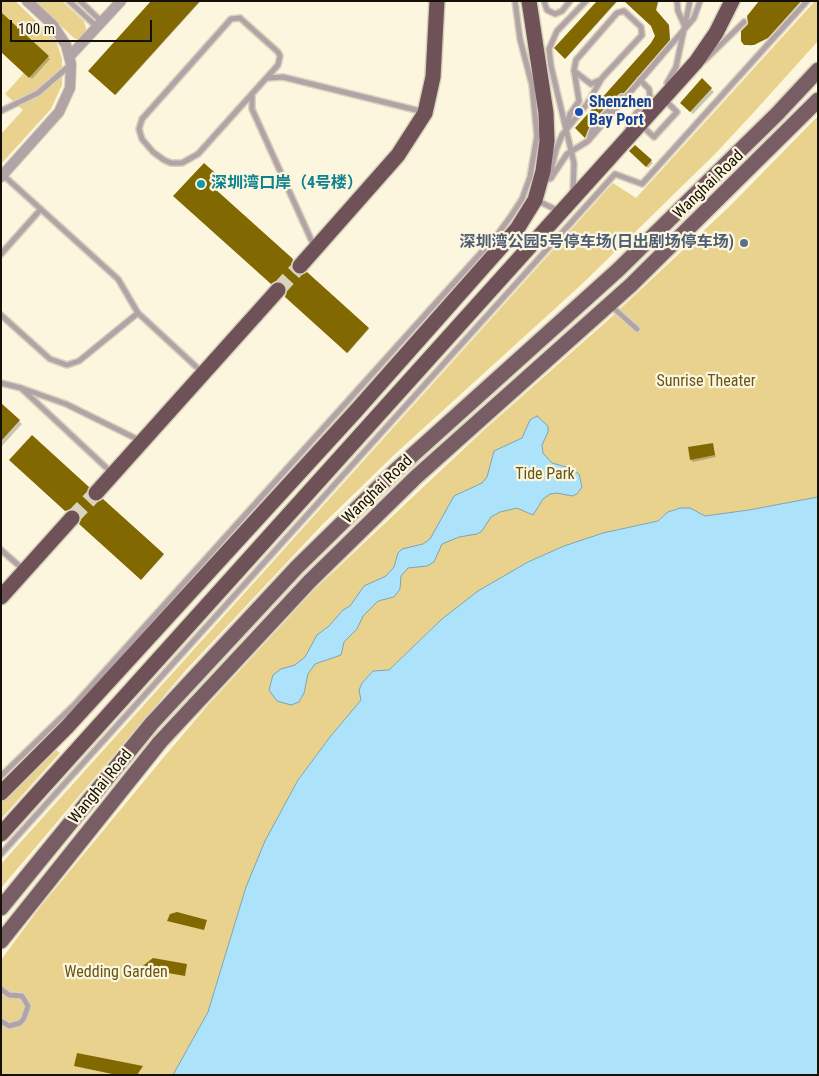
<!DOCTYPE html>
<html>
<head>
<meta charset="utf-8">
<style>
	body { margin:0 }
	#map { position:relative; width:819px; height:1076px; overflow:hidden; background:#fdf6de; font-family:"Roboto Condensed",sans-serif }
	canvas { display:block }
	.frame { position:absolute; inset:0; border:2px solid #151107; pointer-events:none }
	.scale { position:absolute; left:10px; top:20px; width:142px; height:22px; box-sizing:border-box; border:2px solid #151107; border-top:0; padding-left:6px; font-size:15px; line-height:18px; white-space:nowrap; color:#151107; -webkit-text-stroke:4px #fdf6de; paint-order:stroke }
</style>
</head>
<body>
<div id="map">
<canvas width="819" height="1076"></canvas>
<div class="frame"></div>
<div class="scale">100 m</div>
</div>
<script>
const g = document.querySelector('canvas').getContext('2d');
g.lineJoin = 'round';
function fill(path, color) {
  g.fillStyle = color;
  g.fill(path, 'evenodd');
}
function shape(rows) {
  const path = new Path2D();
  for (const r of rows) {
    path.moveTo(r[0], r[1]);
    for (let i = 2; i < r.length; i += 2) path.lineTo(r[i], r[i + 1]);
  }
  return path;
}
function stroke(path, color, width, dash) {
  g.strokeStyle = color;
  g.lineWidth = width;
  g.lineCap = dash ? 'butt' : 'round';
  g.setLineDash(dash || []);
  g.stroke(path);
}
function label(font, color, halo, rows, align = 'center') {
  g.font = font + ' "Roboto Condensed","Noto Sans SC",sans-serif';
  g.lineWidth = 4.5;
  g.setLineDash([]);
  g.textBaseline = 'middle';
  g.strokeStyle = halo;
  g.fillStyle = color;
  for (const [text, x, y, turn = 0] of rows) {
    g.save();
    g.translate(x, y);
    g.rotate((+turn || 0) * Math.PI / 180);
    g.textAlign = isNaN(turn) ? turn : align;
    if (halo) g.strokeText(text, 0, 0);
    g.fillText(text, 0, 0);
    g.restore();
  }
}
fill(shape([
	[1,1,15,1,56,40,62,59,62,85,51,109,1,164,1,134,23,110,5,94,24,73,29,78,49,56,1,12],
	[34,1,62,1,84,21,87,32,79,40,74,38],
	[815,1,818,1,818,41,755,111,715,154,582,284,394,455,321,526,186,670,1,888,1,864,613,183,636,198],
	[818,116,818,497,749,510,705,516,690,508,679,508,668,512,658,521,603,533,564,546,528,562,478,591,442,619,389,670,373,671,362,683,359,690,362,700,330,737,298,780,280,813,246,887,208,1012,173,1075,1,1075,1,960,40,907,164,757,208,705,314,590,486,428,607,321,729,207],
	[56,750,60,753,1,819,1,803]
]), '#e8d28d');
const water = shape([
	[537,416,548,426,548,432,542,445,543,453,552,463,570,468,579,474,582,487,577,494,572,496,557,493,550,494,543,499,533,515,517,508,500,512,491,517,482,531,477,534,459,537,442,544,434,562,427,566,408,568,401,576,400,589,394,597,378,601,363,616,357,629,344,642,341,655,315,664,308,674,304,693,299,702,291,705,277,701,269,690,273,675,281,669,295,665,305,657,317,635,329,626,343,610,350,606,364,586,386,576,394,567,398,553,402,549,423,544,430,539,454,496,482,483,487,477,494,451,522,438,530,420,537,416],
	[818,497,818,1075,173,1075,208,1012,246,887,265,841,298,780,330,737,361,700,359,690,362,683,373,671,389,670,442,619,478,591,528,562,564,546,603,533,658,521,668,512,680,508,690,508,705,516,749,510,818,497]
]);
fill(water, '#ace3fa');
stroke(water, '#7fa4b1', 1);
fill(shape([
	[153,1,201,1,116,95,90,71],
	[599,1,618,1,566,58,556,48],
	[626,1,659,1,656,11,669,27,670,41,624,93,620,94,592,122,586,137,576,128,652,44,656,33,652,25],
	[761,1,804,1,768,38,750,46,743,42],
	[1,14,50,59,32,79,1,51],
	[702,80,714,92,693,114,681,103],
	[635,146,653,163,648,168,630,151],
	[204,165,222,181,214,190,294,261,291,266,294,274,299,277,307,273,369,329,348,353,286,296,289,292,286,284,277,281,272,284,175,196],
	[3,406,22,424,1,447,1,408],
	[32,437,89,488,87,493,89,501,94,504,103,501,163,556,142,579,81,524,83,520,80,511,75,509,67,511,10,460],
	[712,444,716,457,693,462,691,460,690,448]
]), '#0003');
fill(shape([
	[151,1,200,1,115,95,88,71],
	[597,1,617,1,565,59,554,48],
	[624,1,658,1,656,10,669,25,670,40,624,93,619,94,592,121,585,138,575,128,651,43,655,36,651,26],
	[759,1,801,1,768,38,754,45,744,45,741,41,741,31,748,24,747,16],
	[1,12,49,56,29,78,1,52],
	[702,78,712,88,690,112,680,103],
	[635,145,652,160,646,167,629,151],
	[204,163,222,179,214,188,293,259,291,265,293,273,299,275,307,272,369,328,347,353,285,297,287,291,285,283,276,281,271,284,173,196],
	[1,403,20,420,1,441],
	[32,435,89,487,87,492,89,500,95,502,103,499,164,554,141,580,79,524,81,519,79,511,73,509,65,511,9,460],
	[713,443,715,455,690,460,688,447],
	[177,912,207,920,204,930,167,921,170,914],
	[153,958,187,964,185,976,140,968],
	[77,1053,143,1066,137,1075,117,1075,74,1066]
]), '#816801');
stroke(shape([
	[278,290,300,266],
	[72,518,96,493]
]), '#dad4be', 15, [15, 8]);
const service = shape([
	[69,1,97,27],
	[80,1,102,22],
	[544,1,547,10,555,14,562,11,570,1],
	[677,1,678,11,685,27],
	[240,18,278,52,280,56,278,65,198,154,182,163,171,163,164,160,153,152,142,139,139,129,142,119,231,19,240,18],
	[704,61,744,22],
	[574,71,591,84,600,80],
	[267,78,283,77,424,112],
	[667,83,676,67,690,1],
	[252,96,252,109,314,246],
	[1,111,38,93,69,66],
	[642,126,654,137,677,112,664,99],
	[627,131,636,113,650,96,649,89,640,80],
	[590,136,595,124,622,97],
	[3,175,118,279,138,313,203,373],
	[551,178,567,154,588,141,694,18,700,1],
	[549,179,556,150,562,135,587,104,602,78,642,35,641,27,624,11,617,13,576,60,574,70,579,101,570,114,566,129],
	[573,192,574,163,551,66,549,49,557,31,586,1],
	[538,201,559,211],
	[1,254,41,209],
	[610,305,637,329],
	[1,315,50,359,67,365,79,361,138,313],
	[1,383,21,388,66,404,141,441],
	[21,388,112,473],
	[1,550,23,569],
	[1,776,76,703,497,235,511,216,522,199,530,177,537,136,532,85,520,39,515,1],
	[1,854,615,174,642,184,807,1],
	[1,989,9,995,22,996,28,1006,24,1018,20,1023,9,1026,1,1021]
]);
const minor = shape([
	[70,56,121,1],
	[1,177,59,112,70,88,71,64,66,45,53,25,27,1]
]);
const primary = shape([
	[1,908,152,723,297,567,396,470,618,270,777,114,818,70],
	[1,941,160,742,310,581,416,477,631,285,818,100]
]);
const trunk = shape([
	[300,266,398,155,425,113,433,77,437,1],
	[96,493,278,290],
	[1,597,72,518],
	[1,793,67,727,355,412,517,229,535,200,543,171,547,141,546,113,529,1],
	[1,834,696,62,716,33,732,1]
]);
stroke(service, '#d8d1bc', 8);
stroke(minor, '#d8d1bc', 12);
stroke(primary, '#d8d1bc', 18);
stroke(trunk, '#d8d1bc', 18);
stroke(service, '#b2a3a6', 5);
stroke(minor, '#b2a3a6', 10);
stroke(primary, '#785e64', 15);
stroke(trunk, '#6e5258', 15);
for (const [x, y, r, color] of [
	[579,112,5,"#1a4fb4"],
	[201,184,5,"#0f9aa8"],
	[744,243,5,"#5c6f8a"]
]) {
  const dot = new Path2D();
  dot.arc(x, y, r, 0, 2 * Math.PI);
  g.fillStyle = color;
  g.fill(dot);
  stroke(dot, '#fdf6de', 2);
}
label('bold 16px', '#164399', '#fdf6de', [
	["Shenzhen",589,103],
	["Bay Port",589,121]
], 'left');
label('bold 16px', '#0d838f', '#fdf6de', [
	["深圳湾口岸（4号楼）",211,184]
], 'left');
label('16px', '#151107', '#fdf6de', [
	["Wanghai Road",709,185,-44],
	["Wanghai Road",378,490,-44],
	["Wanghai Road",101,787,-51]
]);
label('bold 16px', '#4e5e75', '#fdf6de', [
	["深圳湾公园5号停车场(日出剧场停车场)",734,243]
], 'right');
label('16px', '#675516', '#fdf6de', [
	["Sunrise Theater",706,382],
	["Tide Park",545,475],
	["Wedding Garden",116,973]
]);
</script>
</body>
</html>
